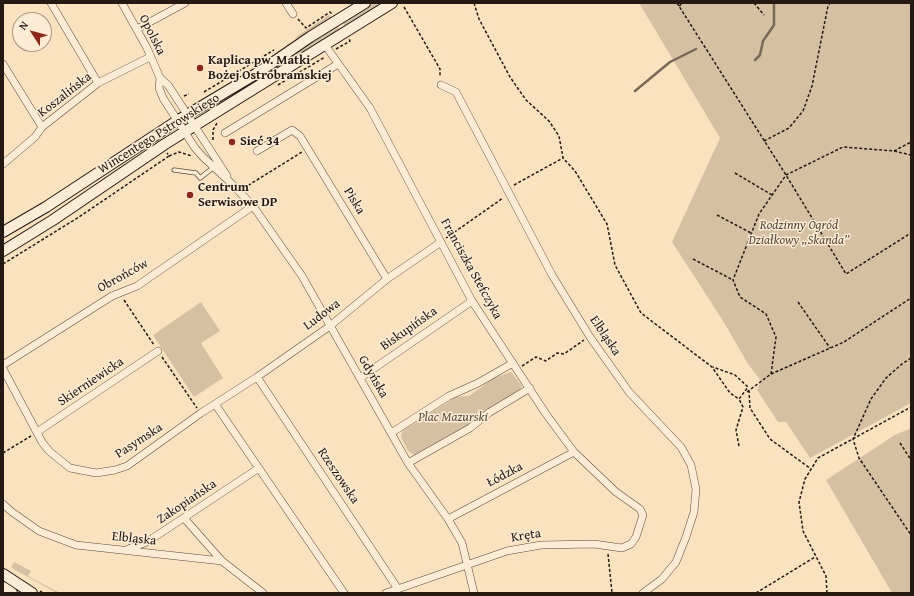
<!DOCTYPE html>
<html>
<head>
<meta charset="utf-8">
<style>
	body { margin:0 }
	#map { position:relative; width:914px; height:596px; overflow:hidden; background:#fbe2bf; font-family:"Gentium Book Plus",serif }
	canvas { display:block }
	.frame { position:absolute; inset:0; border:4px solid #241913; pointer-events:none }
	.north { position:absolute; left:12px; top:12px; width:40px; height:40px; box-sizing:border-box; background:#fcecd5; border:1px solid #a69887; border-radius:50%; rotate:306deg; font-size:11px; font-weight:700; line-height:16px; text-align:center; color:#241913 }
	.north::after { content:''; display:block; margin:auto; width:14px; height:18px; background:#8f2418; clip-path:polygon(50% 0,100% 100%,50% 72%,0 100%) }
</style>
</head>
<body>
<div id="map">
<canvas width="914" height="596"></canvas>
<div class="frame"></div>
<div class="north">N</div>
</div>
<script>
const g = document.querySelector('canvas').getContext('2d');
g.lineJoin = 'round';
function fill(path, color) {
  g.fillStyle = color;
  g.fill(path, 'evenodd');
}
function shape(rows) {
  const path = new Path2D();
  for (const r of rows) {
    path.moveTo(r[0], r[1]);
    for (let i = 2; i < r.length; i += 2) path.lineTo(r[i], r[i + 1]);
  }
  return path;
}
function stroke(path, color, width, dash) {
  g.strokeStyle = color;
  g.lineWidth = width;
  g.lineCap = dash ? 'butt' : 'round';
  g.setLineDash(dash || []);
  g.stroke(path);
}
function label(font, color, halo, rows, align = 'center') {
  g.font = font + ' "Gentium Book Plus",serif';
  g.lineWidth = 3;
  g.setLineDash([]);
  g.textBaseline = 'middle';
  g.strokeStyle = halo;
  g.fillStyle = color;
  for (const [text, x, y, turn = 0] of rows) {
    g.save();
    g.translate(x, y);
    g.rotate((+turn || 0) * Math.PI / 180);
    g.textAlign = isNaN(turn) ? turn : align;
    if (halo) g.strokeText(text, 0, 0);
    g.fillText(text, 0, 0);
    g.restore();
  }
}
fill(shape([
	[373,3,383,3,345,27,342,22],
	[639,3,911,3,911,403,810,458,786,422,778,422,757,390,761,381,748,364,725,324,672,242,720,138],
	[329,15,332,18,295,39,297,36],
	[337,26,340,30,217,107,215,105,254,81,264,72],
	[201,302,220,331,201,343,223,378,194,397,153,335],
	[511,372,522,386,519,391,473,423,420,453,414,455,408,451,401,437,402,431,456,397,469,396,494,378],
	[911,428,911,593,892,593,826,480,895,435],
	[14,562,31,571,28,576,60,593,57,593,15,570,11,567]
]), '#d6c0a2');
stroke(shape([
	[755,60,760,55,763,41,774,25,774,3],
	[635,91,670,62,696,49]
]), '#796957', 2.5);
const lane = shape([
	[174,170,196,173,200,178,214,167]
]);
const street = shape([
	[51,3,98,83],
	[122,3,147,48,160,78,168,85,227,176],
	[286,3,293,14],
	[137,29,185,3],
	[325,45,370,108,472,301,546,414,574,452,616,492,640,509,643,515,636,537,631,544,622,548,594,544,541,545,507,551,386,593],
	[3,64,42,127],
	[160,78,159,88,163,98,195,148,203,157,231,183,253,206,302,276,408,463,448,519,462,543,474,593],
	[441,85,456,92,552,275,590,337,629,392,681,447,691,465,696,489,694,512,686,537,676,562,662,579,643,593],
	[225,133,338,64],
	[257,151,292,130,300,136,387,279],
	[3,164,35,137,42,127,98,83,150,57],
	[3,365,112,296,137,286,253,206],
	[3,369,42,442,49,451,70,468,96,473,115,470,127,466,201,413,257,377,330,326,387,279,441,242],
	[257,377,398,589],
	[360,378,472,301],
	[215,404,344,593],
	[37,432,158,351],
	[391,433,449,396,478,383,513,363],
	[408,463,470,428,490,412,530,388],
	[3,504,12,512,39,531,76,545,222,561,263,593],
	[184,518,222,561],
	[448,519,574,452],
	[128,549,147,542,259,468]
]);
const secondary = shape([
	[3,232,46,207,177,121,259,72,310,37,365,3],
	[3,251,53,220,165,144,392,3],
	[3,574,32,593],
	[3,587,12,593]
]);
stroke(lane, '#5a4b3e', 5);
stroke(street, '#5a4b3e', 8);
stroke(secondary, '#241913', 12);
stroke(shape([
	[474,3,479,19,510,77,526,100,549,121,559,136,563,158,575,171,607,224,615,265,641,313,712,367,730,393,739,399,748,387,735,375,713,367],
	[677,3,786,175,846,274,911,233],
	[754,3,764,15],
	[679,6,683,3],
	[404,7,440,69,440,77],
	[298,19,306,28,330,12,332,14],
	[336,49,350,41,349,39],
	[278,85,325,57],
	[204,92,274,50],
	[184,96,189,94],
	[213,140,213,130,217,123],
	[764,141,789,128,803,111,812,86,828,6,830,3],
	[894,151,911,142],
	[169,156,179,152,192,156],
	[735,173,772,195],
	[514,185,563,158],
	[244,188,302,152],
	[717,215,751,233],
	[446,238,503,198],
	[693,259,733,280],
	[3,264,79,217,169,156,167,153],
	[124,300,154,345],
	[798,302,830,348],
	[162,357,197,408],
	[911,358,902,364,886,378,871,399,853,439,859,458,911,535],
	[522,366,536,357,546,361,557,353,564,354,584,340],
	[771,374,776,337,766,314,740,297,733,280,759,214,786,175,843,147,894,151,911,155],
	[749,390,750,408,770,439,811,469],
	[747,392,771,374,844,342,911,298],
	[900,443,911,460],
	[739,446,736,430,743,407,739,399],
	[3,453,31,436],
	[608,554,612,593],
	[40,591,43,593],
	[756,593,815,557],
	[827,593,826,576,803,531,799,502,805,479,818,458,911,407]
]), '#241913', 1.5, [3, 2]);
stroke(lane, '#fcecd5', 3.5);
stroke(street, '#fcecd5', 7);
stroke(secondary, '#fcecd5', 10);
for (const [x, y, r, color] of [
	[200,68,4,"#8f2418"],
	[232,142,4,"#8f2418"],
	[190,195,4,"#8f2418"]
]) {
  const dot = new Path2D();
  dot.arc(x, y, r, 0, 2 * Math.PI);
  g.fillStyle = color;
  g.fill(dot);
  stroke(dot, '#fcecd5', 1.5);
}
label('13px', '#241913', '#fcecd5', [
	["Opolska",152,35,63],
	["Koszalińska",65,95,-38],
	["Wincentego Pstrowskiego",159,134,-32],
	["Piska",354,201,59],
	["Franciszka Stefczyka",471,269,61],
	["Obrońców",123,276,-29],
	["Ludowa",322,315,-37],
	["Biskupińska",409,329,-35],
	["Elbląska",605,336,56],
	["Gdyńska",373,377,60],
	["Skierniewicka",91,382,-34],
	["Pasymska",139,441,-33],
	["Łódzka",505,475,-28],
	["Rzeszowska",338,476,56],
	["Zakopiańska",187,502,-34],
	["Kręta",526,536,-9],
	["Elbląska",134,539,6]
]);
label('bold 13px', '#241913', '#fcecd5', [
	["Kaplica pw. Matki",208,61],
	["Bożej Ostrobramskiej",208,76],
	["Sieć 34",240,142],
	["Centrum",198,188],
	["Serwisowe DP",198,203]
], 'left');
label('italic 13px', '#594b3e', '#fcecd5', [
	["Rodzinny Ogród",799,226],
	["Działkowy „Skanda”",799,241],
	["Plac Mazurski",453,418]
]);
</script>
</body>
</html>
